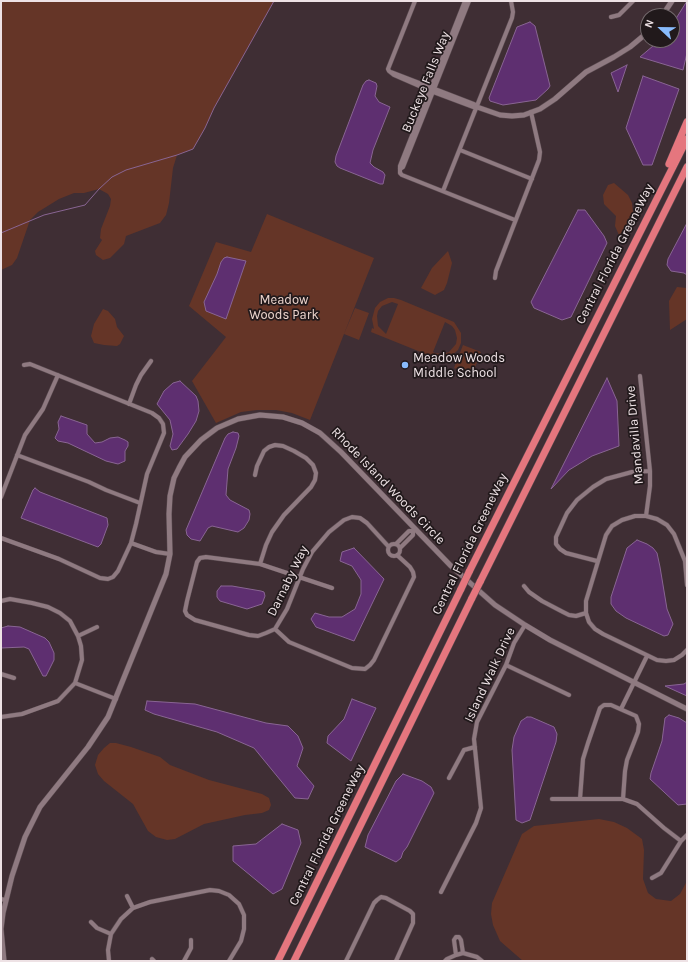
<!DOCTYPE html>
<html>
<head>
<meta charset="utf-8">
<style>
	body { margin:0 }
	#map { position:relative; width:688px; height:962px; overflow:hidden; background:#3f2e34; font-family:Karla,sans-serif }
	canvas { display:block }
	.frame { position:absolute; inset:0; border:2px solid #eee2e5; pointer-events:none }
	.north { position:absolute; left:640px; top:8px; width:40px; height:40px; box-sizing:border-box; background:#21191b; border:1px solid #73696c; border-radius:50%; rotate:292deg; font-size:11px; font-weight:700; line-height:16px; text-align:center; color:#eee2e5 }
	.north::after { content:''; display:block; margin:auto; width:14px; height:18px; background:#88bbfc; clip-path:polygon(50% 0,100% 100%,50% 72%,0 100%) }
</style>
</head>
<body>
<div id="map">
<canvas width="688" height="962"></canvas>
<div class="frame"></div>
<div class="north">N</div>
</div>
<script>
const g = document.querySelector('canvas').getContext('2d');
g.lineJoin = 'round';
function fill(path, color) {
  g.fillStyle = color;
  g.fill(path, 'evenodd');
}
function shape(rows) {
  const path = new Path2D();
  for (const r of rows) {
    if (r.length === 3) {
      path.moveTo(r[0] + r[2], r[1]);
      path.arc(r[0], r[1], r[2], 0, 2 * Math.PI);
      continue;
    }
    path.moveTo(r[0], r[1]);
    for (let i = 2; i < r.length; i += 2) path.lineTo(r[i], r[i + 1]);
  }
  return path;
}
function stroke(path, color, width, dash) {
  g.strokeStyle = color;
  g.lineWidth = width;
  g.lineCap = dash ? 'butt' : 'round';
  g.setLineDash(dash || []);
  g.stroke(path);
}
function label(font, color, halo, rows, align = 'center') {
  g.font = font + ' Karla,sans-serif';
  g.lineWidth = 3.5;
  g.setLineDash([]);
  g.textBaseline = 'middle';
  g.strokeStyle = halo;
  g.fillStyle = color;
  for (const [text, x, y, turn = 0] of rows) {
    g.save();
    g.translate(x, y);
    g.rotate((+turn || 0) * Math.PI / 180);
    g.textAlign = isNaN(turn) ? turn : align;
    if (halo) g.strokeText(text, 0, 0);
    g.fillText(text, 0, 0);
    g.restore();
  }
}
fill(shape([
	[1,1,274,1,214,108,205,128,193,149,177,155,173,168,169,203,166,215,160,223,126,236,124,244,110,258,103,260,96,255,95,251,102,240,100,238,101,229,110,206,111,199,108,194,99,189,84,193,74,193,59,199,38,212,30,220,17,258,12,265,1,270],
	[614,183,628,195,632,203,633,212,635,218,622,242,615,226,616,216,604,204,603,195,608,185],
	[267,214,374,258,310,420,292,413,276,410,257,410,241,412,216,423,192,381,226,337,189,306,216,242,251,252],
	[448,251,452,263,447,283,444,290,435,295,421,288,432,268],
	[677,287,687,288,687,319,670,330,669,301],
	[388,298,394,298,401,300,454,322,461,333,461,343,458,350,450,357,438,359,371,332,372,328,374,329,372,319,375,308,380,302],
	[392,302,398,304,386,334,378,326,377,316,378,311,382,306],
	[445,322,452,326,455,330,457,338,456,344,449,352,443,354,435,353,433,352],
	[355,308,369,313,359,340,344,334],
	[103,309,108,311,115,319,117,327,124,336,120,344,117,346,104,345,94,343,91,336,94,324],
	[463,345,481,352,472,375,454,368],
	[110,743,116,743,131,747,160,757,170,765,209,780,262,794,269,798,271,805,269,810,262,813,245,815,204,824,175,839,167,840,156,837,148,831,133,804,104,781,98,774,95,765,98,755,104,748],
	[599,819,614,822,627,828,642,839,644,850,643,879,648,893,656,899,671,901,680,894,687,881,687,961,523,961,500,941,493,925,491,914,492,903,522,834,534,826]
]), '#653527');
const water = shape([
	[687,1,687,53,683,70,640,57,660,40,672,40,672,25,687,1],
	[530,22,535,26,550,86,548,89,536,100,503,105,490,101,489,98,517,27,530,22],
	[627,65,618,92,611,73,627,65],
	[643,76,679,89,652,165,643,165,626,128,643,76],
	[369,80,376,83,377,86,375,96,379,102,390,107,373,150,370,163,374,167,383,172,385,175,383,184,380,184,340,168,337,166,335,162,336,156,363,85,366,81,369,80],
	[578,210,585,210,604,236,607,243,571,317,562,320,534,308,531,302,578,210],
	[687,223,687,275,684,273,671,271,667,265,668,259,687,223],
	[227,257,246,261,226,319,206,311,204,302,217,274,221,262,224,258,227,257],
	[607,378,617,401,619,446,592,456,569,470,551,489,607,378],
	[180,381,196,396,198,401,199,411,196,421,188,434,177,449,172,450,170,446,173,434,170,420,157,404,164,391,173,383,180,381],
	[61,416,87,425,87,434,95,443,102,442,110,438,118,437,125,440,128,442,128,446,125,451,125,461,118,464,106,461,68,443,58,441,55,438,59,429,58,422,61,416],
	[233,432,238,433,239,436,236,448,228,469,226,495,230,500,249,510,250,514,249,520,244,528,238,532,212,526,208,528,200,541,191,539,187,535,186,530,225,438,228,434,233,432],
	[35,488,40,492,107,518,108,525,101,544,98,547,21,518,33,490,35,488],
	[637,540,647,544,653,548,657,553,660,567,667,609,673,624,668,635,664,636,626,618,616,611,611,604,611,597,627,548,637,540],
	[354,548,384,579,354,641,316,627,311,619,315,613,329,617,342,617,355,609,361,594,361,580,352,566,340,561,342,552,354,548],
	[221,586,232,586,261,591,264,592,265,596,262,604,247,609,220,601,217,597,217,591,221,586],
	[8,626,20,627,45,638,49,642,54,653,54,660,46,676,43,676,29,649,24,647,1,648,1,628,8,626],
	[687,682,687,696,665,686,684,684,687,682],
	[352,699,376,708,351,761,327,743,328,736,344,719,352,699],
	[147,701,195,704,266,723,288,726,298,736,303,748,297,766,314,786,308,799,295,798,254,748,217,732,154,714,145,710,147,701],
	[669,715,679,718,687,723,687,804,678,805,650,779,651,773,662,741,665,718,669,715],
	[527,717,531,717,554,727,557,734,556,742,530,820,522,823,516,820,512,750,514,737,521,721,527,717],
	[403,774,422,781,431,787,434,793,407,847,403,852,401,858,396,862,365,847,368,835,396,781,403,774],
	[282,824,298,830,301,843,282,889,273,894,233,861,233,846,256,844,282,824]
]);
fill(water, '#5e2f70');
stroke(water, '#896593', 1);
stroke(shape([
	[1,233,44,215,85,205,99,189,112,177,126,170,177,155,193,149,205,128,214,108,274,1]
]), '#896593', 1);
const minor = shape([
	[415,1,388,69,389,71,394,75,433,92,473,107,477,107],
	[465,1,400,166,400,173,402,175,515,220],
	[611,17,619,15,633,1],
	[391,72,474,104,477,107],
	[460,150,532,179],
	[400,169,403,167,469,1],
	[443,191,512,18,513,12,511,1],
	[495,278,496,271,539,160,540,152,531,112],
	[640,376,650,471,650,486,646,516],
	[129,404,136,385,141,375,151,361],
	[17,455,89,482,106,490,140,503],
	[255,475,257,466,264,451,269,447,275,445,283,446,294,451,306,458,313,465,316,473,315,480,311,487,284,515,272,532,266,545,260,564],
	[1,497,25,435,43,409,58,375],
	[1,538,59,559,100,578,108,579,113,577,118,571,131,543,136,524,147,474,164,433,163,424,159,418,152,413,30,364,24,365],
	[131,543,156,552,170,554],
	[394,550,6],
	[396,544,409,531,413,531,415,529],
	[388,546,367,523,360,518,352,517,344,520,329,532,312,552,303,569,287,609,275,629,289,642,352,668,365,669,370,665,374,660,414,577,413,572,410,567,397,555],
	[400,548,413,535,413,531],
	[597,561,566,553,560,549,556,544,556,537,567,513,577,500,593,487,606,479,632,472,650,471],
	[687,585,685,561,674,534,667,525,657,519,646,516,635,516,622,520,612,526,606,535,586,601,586,613,589,622,595,629,603,634,657,660,666,661,674,660,682,655,687,650],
	[524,586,529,592,542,601,563,612,569,615,576,616,586,613],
	[1,601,10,599,32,603,48,607,60,613,70,621,78,636,81,646,82,660,75,683,58,701,22,714,1,717],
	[275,629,266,633,258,636,249,635,195,620,187,615,185,611,187,601,197,562,200,558,206,557,260,564,332,588],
	[78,636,97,627],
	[506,665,569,695],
	[1,674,14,678],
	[75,683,116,699],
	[621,709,647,656],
	[449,778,464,750,475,747],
	[552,799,623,799,637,804,664,828,681,841],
	[580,799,583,759,588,743,600,708,604,705,611,705,636,716,639,724,638,732,627,760,625,771,623,799],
	[652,878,661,873,681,841,687,835],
	[441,892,476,823,481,808,474,739,477,722,506,665,514,643,525,625],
	[127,896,133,908],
	[1,899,5,900],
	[91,922,97,928,111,934],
	[456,955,454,940,456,937,459,937,461,940,463,953],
	[152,959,154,961],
	[109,961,108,950,111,934,121,919,133,908,150,902,210,890,219,891,229,895,239,904,244,915,244,929,241,941,229,961],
	[184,961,191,948,191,940],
	[346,961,374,903,377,900,381,897,386,898,410,911,413,914,413,923,396,961],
	[445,961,447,959,456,955,463,953,477,957,482,961]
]);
const tertiary = shape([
	[662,16,672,1],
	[477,107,500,115,512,116,524,115,540,109,555,99,586,72,614,57,630,47,648,32],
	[4,961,1,929,3,913,12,876,25,837,40,807,88,747,108,717,166,574,170,554,169,514,170,496,174,478,179,468,185,457,201,440,217,428,238,419,260,415,283,417,302,423,320,433,341,452,451,566,495,605,525,625,550,640,687,709]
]);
const motorway = shape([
	[669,164,687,122],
	[469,572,687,139],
	[480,582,687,167],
	[278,961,461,589],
	[294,961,472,598]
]);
stroke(minor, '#5a4b50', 5);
stroke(tertiary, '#5a4b50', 6);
stroke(motorway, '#5a4b50', 8);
stroke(minor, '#8f7a81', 4);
stroke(tertiary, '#8f7a81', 5);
stroke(motorway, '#e5767e', 7);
const motorwayBridge = shape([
	[461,589,469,572],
	[472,598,480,582]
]);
stroke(motorwayBridge, '#5a4b50', 8, []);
stroke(motorwayBridge, '#e5767e', 7);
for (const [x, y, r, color] of [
	[405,365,4,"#88bbfc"]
]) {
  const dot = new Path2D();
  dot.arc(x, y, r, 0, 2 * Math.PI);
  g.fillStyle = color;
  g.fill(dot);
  stroke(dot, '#21191b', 1.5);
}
label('13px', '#eee2e5', '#21191b', [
	["Buckeye Falls Way",426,82,-68],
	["Central Florida GreeneWay",615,254,-63],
	["Mandavilla Drive",635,435,-95],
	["Rhode Island Woods Circle",388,486,46],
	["Central Florida GreeneWay",470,544,-64],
	["Darnaby Way",288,581,-64],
	["Island Walk Drive",490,675,-65],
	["Central Florida GreeneWay",327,835,-64]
]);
label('13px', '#eed6ce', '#21191b', [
	["Meadow",284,300],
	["Woods Park",284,315]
]);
label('13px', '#eee2e5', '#21191b', [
	["Meadow Woods",413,358],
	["Middle School",413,373]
], 'left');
</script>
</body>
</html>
